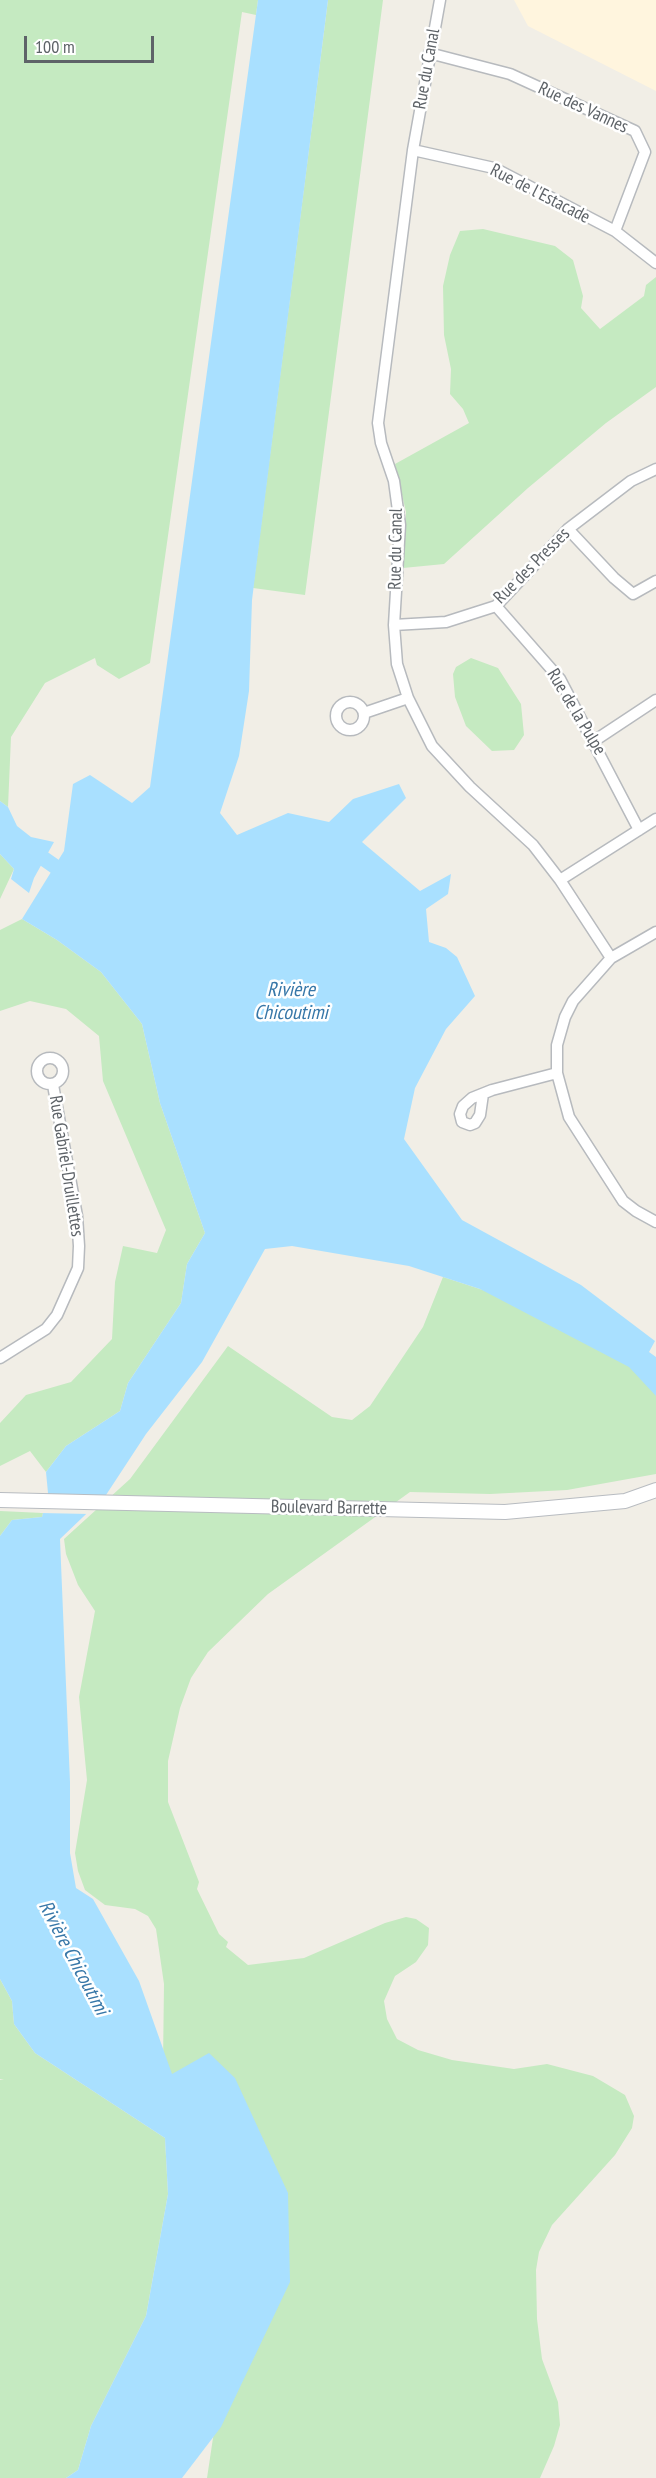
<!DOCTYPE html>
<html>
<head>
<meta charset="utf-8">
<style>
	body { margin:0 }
	#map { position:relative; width:656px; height:2478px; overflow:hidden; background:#f1eee6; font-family:"PT Sans Narrow",sans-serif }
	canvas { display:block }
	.scale { position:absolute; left:24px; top:36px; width:130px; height:27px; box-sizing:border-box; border:3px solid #5e6368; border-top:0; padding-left:8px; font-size:18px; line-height:21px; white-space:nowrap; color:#5e6368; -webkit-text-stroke:4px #fff; paint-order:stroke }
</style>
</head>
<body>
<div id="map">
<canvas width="656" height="2478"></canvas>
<div class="scale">100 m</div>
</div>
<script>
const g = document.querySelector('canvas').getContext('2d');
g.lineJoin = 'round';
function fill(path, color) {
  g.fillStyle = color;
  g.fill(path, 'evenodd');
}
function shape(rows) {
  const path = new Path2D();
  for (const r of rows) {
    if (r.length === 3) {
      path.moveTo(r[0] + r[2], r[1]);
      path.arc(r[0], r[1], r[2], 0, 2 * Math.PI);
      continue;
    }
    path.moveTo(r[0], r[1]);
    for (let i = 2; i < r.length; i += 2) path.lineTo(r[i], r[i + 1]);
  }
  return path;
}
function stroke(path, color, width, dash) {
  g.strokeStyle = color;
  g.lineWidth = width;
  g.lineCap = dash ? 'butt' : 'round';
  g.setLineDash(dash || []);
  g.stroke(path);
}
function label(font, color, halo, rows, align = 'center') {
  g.font = font + ' "PT Sans Narrow",sans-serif';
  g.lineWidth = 5;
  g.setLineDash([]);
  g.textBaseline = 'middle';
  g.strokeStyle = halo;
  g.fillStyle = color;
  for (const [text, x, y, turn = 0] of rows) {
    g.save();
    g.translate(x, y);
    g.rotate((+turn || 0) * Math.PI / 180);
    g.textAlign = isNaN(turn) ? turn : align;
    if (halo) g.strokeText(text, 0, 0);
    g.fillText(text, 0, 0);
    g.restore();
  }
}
fill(shape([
	[514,0,656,0,656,91,528,26]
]), '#fff5de');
fill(shape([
	[0,0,258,0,256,15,242,12,150,663,119,679,97,665,95,658,45,683,11,737,8,807,0,801],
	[328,0,383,0,305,595,253,588],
	[483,229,555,246,573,260,583,296,581,308,600,329,644,296,646,285,656,277,656,387,606,423,528,488,444,564,403,568,406,512,395,464,469,423,463,409,450,394,451,369,444,335,443,286,450,255,460,231],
	[471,658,498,668,521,704,524,735,514,750,492,751,466,726,455,697,453,674,456,667],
	[0,854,14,869,0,899],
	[22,919,57,940,101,972,142,1024,160,1103,205,1233,187,1264,181,1303,128,1383,120,1411,66,1446,46,1472,30,1451,0,1466,0,1423,26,1395,71,1382,112,1339,115,1282,123,1246,157,1253,166,1230,103,1081,99,1036,66,1009,30,1001,0,1011,0,930],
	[443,1277,486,1291,631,1366,656,1395,656,1474,567,1490,490,1494,410,1492,268,1594,208,1652,191,1678,180,1708,168,1761,168,1802,199,1882,197,1889,219,1934,228,1942,226,1947,248,1965,304,1958,385,1923,406,1917,416,1919,429,1928,428,1945,416,1962,395,1976,384,2001,387,2019,397,2039,418,2050,452,2060,514,2069,547,2064,593,2076,625,2095,634,2116,632,2128,615,2155,552,2225,539,2252,536,2270,537,2319,542,2359,558,2402,560,2425,554,2446,540,2478,207,2478,216,2418,169,2075,163,2063,164,1984,156,1929,148,1916,135,1909,105,1905,85,1890,78,1871,75,1853,87,1780,79,1697,95,1611,78,1585,66,1554,64,1539,130,1479,228,1346,332,1417,352,1420,370,1406,423,1327],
	[0,1511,43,1513,42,1517,12,1520,0,1536],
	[0,1979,12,2001,14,2024,35,2053,165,2138,168,2194,146,2316,91,2426,78,2470,66,2478,0,2478,0,2080,4,2080,0,2079]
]), '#c5eac1');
fill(shape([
	[258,0,328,0,252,600,249,691,239,756,220,813,237,835,288,813,329,822,353,799,399,784,406,798,362,842,420,891,451,874,448,894,426,909,429,942,446,948,457,957,475,996,446,1029,415,1088,404,1139,462,1220,581,1285,655,1341,649,1352,656,1357,656,1396,629,1367,480,1289,409,1266,292,1246,265,1249,202,1362,146,1434,106,1495,60,1539,70,1782,70,1853,76,1888,93,1899,139,1981,172,2074,209,2053,235,2078,288,2193,290,2282,221,2427,182,2478,66,2478,78,2470,91,2426,146,2316,168,2194,165,2138,35,2053,14,2024,12,2001,0,1979,0,1536,12,1520,42,1517,48,1493,46,1472,66,1446,120,1411,128,1383,181,1303,187,1264,205,1233,160,1103,142,1024,101,972,57,940,22,919,64,851,73,784,90,775,132,803,150,787],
	[0,801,8,807,17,826,31,837,54,842,34,878,29,893,11,879,14,869,0,854]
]), '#a9e0ff');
fill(shape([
	[107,1498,90,1514,40,1513,44,1500]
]), '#f1eee6');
stroke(shape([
	[0,828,70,877]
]), '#a9e0ff', 15);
const street = shape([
	[440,0,413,150,378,423,381,443,394,481,400,525,394,625,397,664,408,698,432,746,470,787,533,845,560,880,611,958],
	[429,53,510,74,635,131,645,152,615,231],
	[413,150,494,168,615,231,656,263],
	[568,529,614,578,633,594,656,581],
	[496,606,560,679,639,830],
	[394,625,446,622,496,606,568,529,631,481,656,469],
	[350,716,14],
	[364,713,408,698],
	[594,741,656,700],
	[560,880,656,819],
	[656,932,611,958,573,1001,565,1017,557,1045,557,1073,569,1117,623,1201,636,1211,656,1222],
	[50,1071,13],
	[483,1094,480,1115,475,1123,470,1125,462,1122,460,1114,463,1106,472,1098,492,1090,557,1073],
	[0,1358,46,1329,57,1315,78,1268,79,1246,77,1216,53,1085]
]);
const secondary = shape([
	[0,1500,505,1512,625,1501,656,1490]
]);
stroke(street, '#b7babe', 13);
stroke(secondary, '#b8bcc1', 16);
stroke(street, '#fff', 10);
stroke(secondary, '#fff', 14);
label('18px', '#5e6368', '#fff', [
	["Rue du Canal",427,69,-80],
	["Rue des Vannes",583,108,25],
	["Rue de l'Estacade",540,194,27],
	["Rue du Canal",396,549,-89],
	["Rue des Presses",532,566,-45],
	["Rue de la Pulpe",576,712,59],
	["Rue Gabriel-Druillettes",66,1166,81],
	["Boulevard Barrette",329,1508,1]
]);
label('italic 20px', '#3777a8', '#fff', [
	["Rivière",291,990],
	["Chicoutimi",291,1013],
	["Rivière Chicoutimi",73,1958,62]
]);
</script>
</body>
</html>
